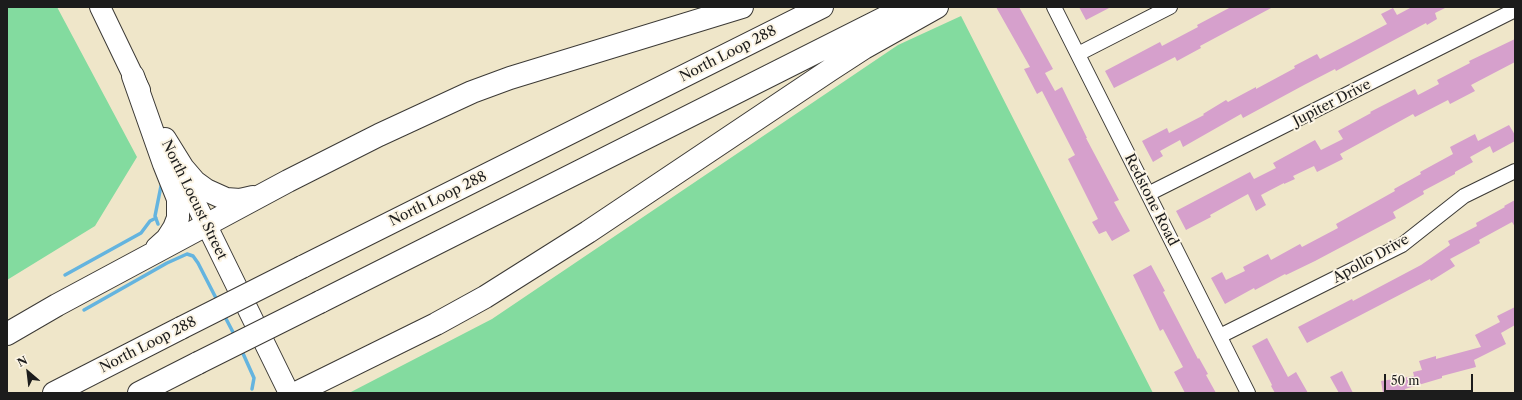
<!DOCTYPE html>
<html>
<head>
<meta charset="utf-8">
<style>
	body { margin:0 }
	#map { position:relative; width:1522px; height:400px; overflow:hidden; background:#efe6c9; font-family:"Libre Caslon Text",serif }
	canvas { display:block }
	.frame { position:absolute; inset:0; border:8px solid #1c1c1c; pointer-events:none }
	.north { position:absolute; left:8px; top:352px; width:40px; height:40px; -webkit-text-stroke:3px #fcf5e5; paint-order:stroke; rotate:332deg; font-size:11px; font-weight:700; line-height:16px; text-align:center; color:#1c1c1c }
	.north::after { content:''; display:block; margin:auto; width:14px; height:18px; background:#1c1c1c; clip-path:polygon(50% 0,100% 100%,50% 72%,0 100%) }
	.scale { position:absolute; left:1384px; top:374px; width:89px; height:18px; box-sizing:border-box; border:2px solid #1c1c1c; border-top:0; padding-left:5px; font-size:12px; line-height:14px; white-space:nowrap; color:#1c1c1c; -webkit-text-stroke:3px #fcf5e5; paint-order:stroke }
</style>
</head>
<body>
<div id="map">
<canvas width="1522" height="400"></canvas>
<div class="frame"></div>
<div class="north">N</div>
<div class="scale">50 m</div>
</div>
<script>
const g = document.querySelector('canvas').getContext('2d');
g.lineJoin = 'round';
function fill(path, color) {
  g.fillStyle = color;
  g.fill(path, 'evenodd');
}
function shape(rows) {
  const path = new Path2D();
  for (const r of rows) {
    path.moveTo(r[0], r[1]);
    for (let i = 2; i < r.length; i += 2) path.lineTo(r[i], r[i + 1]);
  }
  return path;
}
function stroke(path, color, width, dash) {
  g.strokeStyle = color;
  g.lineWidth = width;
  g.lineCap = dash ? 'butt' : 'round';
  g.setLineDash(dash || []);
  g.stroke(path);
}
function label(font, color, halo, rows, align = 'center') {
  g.font = font + ' "Libre Caslon Text",serif';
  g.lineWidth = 4;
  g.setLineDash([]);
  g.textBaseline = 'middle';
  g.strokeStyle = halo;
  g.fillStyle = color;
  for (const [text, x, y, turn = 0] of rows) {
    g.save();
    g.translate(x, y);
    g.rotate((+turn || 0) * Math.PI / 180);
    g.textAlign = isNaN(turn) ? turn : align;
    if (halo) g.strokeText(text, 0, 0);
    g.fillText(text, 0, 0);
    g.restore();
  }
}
fill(shape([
	[7,7,57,7,137,157,95,226,7,280],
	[961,16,1153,393,349,393,492,319,898,45]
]), '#83db9f');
stroke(shape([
	[158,224,155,216,161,186],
	[65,275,141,233,150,221,156,218],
	[84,310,167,263,187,254,193,256,198,263,218,302],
	[224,315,235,336],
	[241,349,254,378,252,389]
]), '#64b4df', 3.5);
fill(shape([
	[996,7,1019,7,1053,69,1045,73,1055,91,1062,87,1087,138,1086,138,1119,200,1114,202,1130,231,1112,241,1106,231,1099,234,1092,222,1098,219,1068,159,1075,155,1042,91,1037,94,1024,69,1030,67],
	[1079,7,1111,7,1086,20],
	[1231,7,1273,7,1200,46,1201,48,1177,61,1175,57,1114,88,1105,71,1160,42,1162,46,1198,27,1197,25],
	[1412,7,1447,7,1435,13,1437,19,1427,25,1426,23,1336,71,1335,69,1304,85,1243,118,1241,114,1183,147,1180,140,1160,151,1163,156,1153,162,1142,141,1167,128,1169,133,1204,115,1203,114,1226,100,1228,102,1256,87,1256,89,1295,68,1294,66,1317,54,1320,59,1351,43,1387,24,1381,14,1393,8,1397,15],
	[1515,39,1515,62,1471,85,1475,91,1450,104,1448,100,1415,117,1413,114,1340,154,1343,159,1317,172,1314,166,1293,176,1295,179,1284,184,1284,183,1261,195,1266,205,1256,211,1248,194,1210,215,1211,217,1186,230,1176,211,1250,172,1254,179,1276,168,1273,163,1315,140,1321,150,1343,139,1338,131,1371,113,1370,112,1415,89,1418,95,1439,84,1437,80,1470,63,1469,61],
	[1509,125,1515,135,1515,141,1493,153,1490,146,1470,157,1473,162,1455,172,1455,174,1423,191,1424,194,1393,212,1396,218,1315,261,1286,275,1285,274,1255,290,1254,288,1225,304,1211,278,1222,272,1226,280,1245,271,1243,267,1268,254,1271,260,1300,244,1302,247,1338,228,1336,224,1395,191,1394,189,1421,174,1420,172,1453,154,1450,147,1475,134,1478,141],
	[1515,200,1515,227,1512,222,1479,240,1480,243,1450,259,1455,266,1431,281,1430,279,1307,343,1298,327,1352,299,1353,301,1421,265,1450,245,1448,241,1477,226,1476,223,1505,207,1504,206],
	[1151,265,1165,291,1163,292,1198,359,1199,358,1208,374,1206,375,1216,393,1185,393,1174,372,1183,367,1163,329,1160,331,1133,275],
	[1515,307,1515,325,1501,333,1506,344,1474,360,1476,367,1442,376,1442,378,1405,389,1406,393,1383,393,1381,381,1414,376,1413,372,1422,370,1419,361,1436,356,1436,359,1481,347,1475,335,1500,322,1497,316],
	[1267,338,1288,377,1296,372,1308,393,1275,393,1271,386,1272,385,1252,346],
	[1342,371,1353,393,1339,393,1330,377]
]), '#d6a0cc');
const minor = shape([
	[1054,7,1248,393],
	[1078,54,1170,7],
	[1148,194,1515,10],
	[1220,336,1402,245,1464,196,1515,171]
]);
const secondary = shape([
	[100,7,140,90],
	[178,167,289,393]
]);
const motorway = shape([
	[133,76,164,164,178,199,178,218,174,228,167,239,157,248],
	[165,139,183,168,195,182,206,190,226,199,240,200,253,197],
	[302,267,822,7],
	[320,302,906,7],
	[7,334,57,305,288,181,379,135,472,92,510,78,742,7],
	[54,393,181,328],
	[139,393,198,363],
	[296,393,436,324,485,297,588,232,830,70,864,48,937,7]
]);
stroke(minor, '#3c3a36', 16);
stroke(secondary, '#3c3a36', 22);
stroke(motorway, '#3c3a36', 24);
stroke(minor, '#fff', 14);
stroke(secondary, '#fff', 20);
stroke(motorway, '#fff', 22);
const motorwayBridge = shape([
	[181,328,302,267],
	[198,363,320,302]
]);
stroke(motorwayBridge, '#3c3a36', 24, []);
stroke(motorwayBridge, '#fff', 22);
label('14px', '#1c1c1c', '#fcf5e5', [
	["North Loop 288",728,54,-27],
	["Jupiter Drive",1332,103,-27],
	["North Loop 288",438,199,-26],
	["North Locust Street",194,200,64],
	["Redstone Road",1151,200,63],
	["Apollo Drive",1371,259,-29],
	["North Loop 288",148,345,-27]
]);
</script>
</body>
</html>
